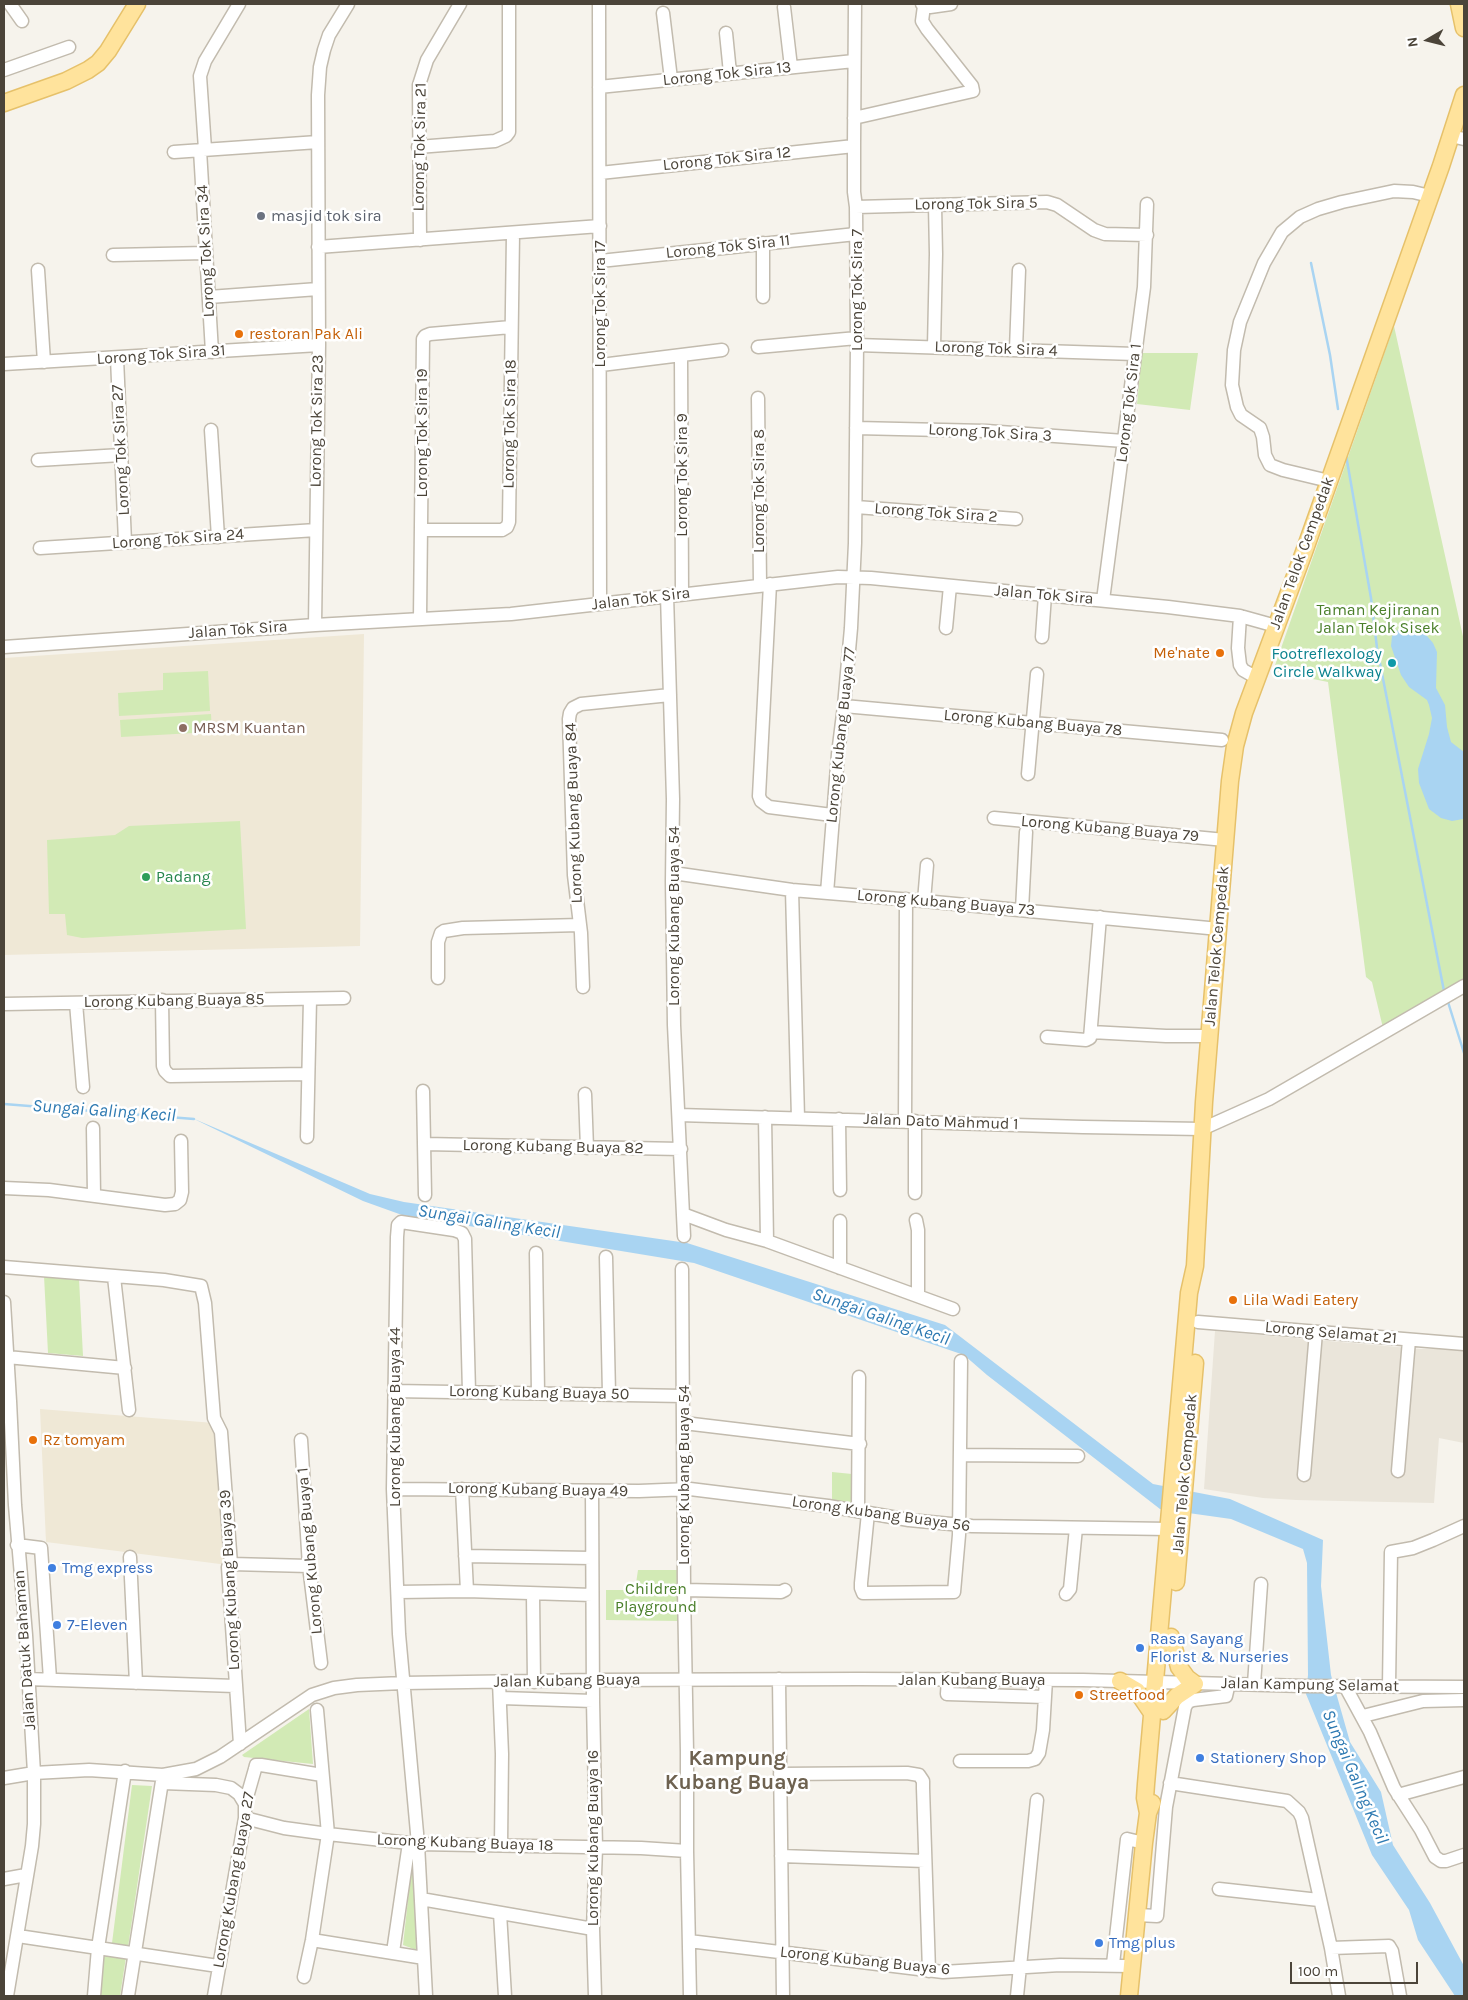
<!DOCTYPE html>
<html>
<head>
<meta charset="utf-8">
<style>
	body { margin:0 }
	#map { position:relative; width:1468px; height:2000px; overflow:hidden; background:#f6f3ec; font-family:Karla,sans-serif }
	canvas { display:block }
	.frame { position:absolute; inset:0; border:5px solid #4b4439; pointer-events:none }
	.north { position:absolute; left:1403px; top:15px; width:50px; height:50px; -webkit-text-stroke:4px #fff; paint-order:stroke; rotate:262deg; font-size:14px; font-weight:700; line-height:20px; text-align:center; color:#4b4439 }
	.north::after { content:''; display:block; margin:auto; width:18px; height:22px; background:#4b4439; clip-path:polygon(50% 0,100% 100%,50% 72%,0 100%) }
	.scale { position:absolute; left:1290px; top:1962px; width:128px; height:22px; box-sizing:border-box; border:2px solid #4b4439; border-top:0; padding-left:6px; font-size:15px; line-height:18px; white-space:nowrap; color:#4b4439; -webkit-text-stroke:4px #fff; paint-order:stroke }
</style>
</head>
<body>
<div id="map">
<canvas width="1468" height="2000"></canvas>
<div class="frame"></div>
<div class="north">N</div>
<div class="scale">100 m</div>
</div>
<script>
const g = document.querySelector('canvas').getContext('2d');
g.lineJoin = 'round';
function fill(path, color) {
  g.fillStyle = color;
  g.fill(path, 'evenodd');
}
function shape(rows) {
  const path = new Path2D();
  for (const r of rows) {
    path.moveTo(r[0], r[1]);
    for (let i = 2; i < r.length; i += 2) path.lineTo(r[i], r[i + 1]);
  }
  return path;
}
function stroke(path, color, width, dash) {
  g.strokeStyle = color;
  g.lineWidth = width;
  g.lineCap = dash ? 'butt' : 'round';
  g.setLineDash(dash || []);
  g.stroke(path);
}
function label(font, color, halo, rows, align = 'center') {
  g.font = font + ' Karla,sans-serif';
  g.lineWidth = 5;
  g.setLineDash([]);
  g.textBaseline = 'middle';
  g.strokeStyle = halo;
  g.fillStyle = color;
  for (const [text, x, y, turn = 0] of rows) {
    g.save();
    g.translate(x, y);
    g.rotate((+turn || 0) * Math.PI / 180);
    g.textAlign = isNaN(turn) ? turn : align;
    if (halo) g.strokeText(text, 0, 0);
    g.fillText(text, 0, 0);
    g.restore();
  }
}
fill(shape([
	[1215,1331,1420,1349,1464,1349,1464,1443,1439,1438,1434,1503,1296,1500,1263,1498,1204,1489]
]), '#eae5da');
fill(shape([
	[364,634,360,946,4,955,4,658],
	[40,1409,214,1423,228,1565,46,1542]
]), '#efe8d6');
fill(shape([
	[1394,326,1464,641,1464,981,1383,1028,1372,982,1366,977,1328,682,1273,671],
	[1142,353,1198,353,1190,410,1137,404],
	[208,671,210,711,119,716,118,693,163,690,163,673],
	[211,714,212,732,121,737,120,720],
	[240,821,246,929,82,938,67,935,65,914,49,914,47,840,115,835,129,826],
	[44,1276,79,1279,83,1356,48,1353],
	[832,1472,852,1474,852,1504,832,1502],
	[638,1570,679,1570,680,1621,606,1620,606,1590,635,1590],
	[309,1709,313,1764,244,1757,242,1755],
	[132,1785,152,1786,128,1947,112,1943],
	[413,1854,419,1951,403,1945],
	[100,1955,126,1957,120,1996,99,1996]
]), '#d2eab5');
fill(shape([
	[1408,626,1416,627,1427,636,1433,643,1437,652,1436,688,1445,705,1447,727,1451,742,1464,752,1463,819,1452,821,1441,818,1429,809,1419,783,1418,769,1429,734,1432,718,1429,705,1427,700,1409,687,1401,675,1391,646,1392,636,1399,629],
	[192,1118,370,1194,404,1202,687,1243,945,1325,1153,1484,1230,1499,1323,1540,1321,1586,1331,1675,1350,1742,1381,1792,1393,1845,1430,1903,1464,1966,1464,1996,1455,1996,1418,1940,1409,1910,1372,1855,1306,1694,1308,1675,1307,1563,1303,1549,1231,1519,1160,1509,987,1375,964,1355,694,1263,402,1215,363,1201]
]), '#a9d4f2');
stroke(shape([
	[1311,263,1330,355,1338,409],
	[1346,455,1371,598,1377,648,1444,991],
	[1448,1002,1464,1053],
	[4,1104,194,1119]
]), '#a9d4f2', 2.5);
const minor = shape([
	[10,4,22,21],
	[599,4,600,604],
	[922,4,924,6,930,7,951,4],
	[784,7,791,67],
	[663,13,671,79],
	[726,33,730,73],
	[4,70,69,47],
	[599,87,854,61],
	[854,118,973,91,972,86,927,29,922,21,924,6],
	[1451,136,1464,139],
	[418,147,495,141,506,136,509,132,509,4],
	[205,149,200,76,205,61,239,4],
	[200,150,212,352],
	[174,152,318,142],
	[600,173,854,146],
	[856,207,1047,202,1057,205,1094,230,1105,234,1147,235],
	[420,240,419,85,427,60,460,4],
	[318,247,600,226],
	[113,255,206,253],
	[600,261,856,234],
	[38,270,44,362],
	[209,297,318,289],
	[763,297,763,243],
	[857,345,1135,354],
	[758,347,857,338],
	[934,347,936,254,935,205],
	[1016,349,1019,270],
	[681,356,682,594],
	[117,358,125,542],
	[4,364,319,345],
	[601,365,722,350],
	[758,398,760,585],
	[856,428,986,431,1124,441],
	[211,430,218,537],
	[38,460,121,455],
	[1329,481,1283,470,1270,465,1265,455,1263,437,1260,428,1241,415,1237,407,1232,385,1234,350,1240,322,1264,263,1282,232,1300,217,1318,209,1342,202,1394,191,1413,192,1430,196],
	[856,507,1016,519],
	[421,530,502,530,507,527,509,522,513,234],
	[40,548,316,530],
	[770,584,759,796,761,801,769,807,832,815],
	[667,595,673,799,672,881,674,1025,684,1236],
	[1103,600,1144,287,1147,204],
	[1240,616,1238,648,1240,665,1243,670,1257,678],
	[420,618,423,339,425,336,430,334,511,327],
	[315,625,319,345,318,95,320,67,324,50,329,35,348,4],
	[946,628,950,586],
	[1042,637,1045,595],
	[4,647,315,625,511,614,838,577,871,578,1168,607,1240,616,1276,626],
	[844,706,1222,740],
	[1028,774,1037,674],
	[994,818,1225,840],
	[673,873,792,890,924,901,1219,929],
	[792,890,798,1118],
	[827,893,838,754,844,706,851,628,855,543,857,345,856,207,854,192,854,146,855,4],
	[924,901,927,865],
	[1022,910,1026,832],
	[438,978,438,942,441,933,444,931,463,928,580,925],
	[583,987,581,933,574,875,569,719,570,713,573,708,581,704,670,695],
	[162,1000,163,1066,165,1071,170,1076,308,1074],
	[76,1003,83,1087],
	[4,1004,344,998],
	[1091,1032,1166,1036,1209,1036],
	[1047,1037,1086,1040,1090,1038,1100,917],
	[423,1091,425,1195],
	[585,1094,587,1148],
	[679,1115,1083,1127,1202,1129,1269,1099,1464,986],
	[765,1117,767,1241],
	[839,1119,840,1190],
	[905,1121,906,899],
	[915,1121,915,1193],
	[93,1128,94,1195],
	[307,1137,310,999],
	[424,1144,681,1149],
	[4,1188,49,1190,165,1205,175,1204,180,1200,182,1192,181,1141],
	[683,1214,726,1230,767,1241,953,1309],
	[916,1220,918,1230,918,1296],
	[536,1253,538,1393],
	[606,1257,609,1394],
	[4,1267,164,1280,201,1286,205,1303,214,1418,221,1432,231,1564,228,1567,240,1744],
	[840,1268,840,1221],
	[682,1269,684,1590,687,1752,687,1851,690,1996],
	[114,1277,129,1410],
	[4,1302,10,1401,15,1505,26,1635,34,1773,34,1824,32,1846,7,1996],
	[1198,1322,1464,1344],
	[7,1357,125,1368],
	[394,1391,684,1396],
	[684,1423,860,1444],
	[301,1440,309,1566,321,1663],
	[960,1455,1078,1456],
	[1398,1471,1409,1340],
	[1304,1475,1316,1332],
	[393,1489,639,1491,690,1489,828,1506,909,1520,972,1526,1169,1529],
	[462,1489,467,1591],
	[592,1491,593,1701,596,1848,593,1929,595,1996],
	[858,1511,859,1377],
	[868,1513,861,1583,861,1588,863,1593,954,1592,959,1535,961,1361],
	[17,1545,41,1548,50,1679],
	[465,1556,592,1558],
	[130,1557,136,1683],
	[231,1564,309,1566],
	[684,1590,781,1592,785,1590],
	[398,1592,467,1591,592,1595],
	[1066,1594,1070,1589,1076,1528],
	[533,1595,534,1682],
	[28,1679,235,1686],
	[779,1679,783,1996],
	[948,1679,947,1694,1045,1697],
	[499,1682,502,1754,501,1845],
	[1254,1684,1261,1584],
	[1345,1686,1370,1732,1394,1788,1421,1830,1435,1857,1441,1861,1446,1861,1464,1855],
	[1389,1686,1391,1552,1413,1548,1433,1540,1464,1526],
	[501,1698,593,1701],
	[1363,1716,1423,1701,1464,1700],
	[960,1761,1028,1761,1035,1759,1039,1753,1043,1730,1046,1680],
	[780,1774,907,1773,919,1775,923,1781,923,1788,929,1971],
	[4,1778,34,1773,89,1770,163,1775,196,1769,220,1757,312,1695,334,1688,357,1685,403,1683,593,1680,858,1679,1083,1680,1304,1686,1464,1687],
	[163,1783,216,1785,231,1788,239,1794,245,1804],
	[1170,1783,1287,1801,1299,1812,1302,1818,1331,1948,1339,1996],
	[1398,1795,1464,1777],
	[245,1818,284,1828,328,1834,418,1844,641,1848,687,1851],
	[781,1856,925,1861],
	[4,1879,26,1875],
	[1219,1889,1319,1900],
	[421,1899,593,1929],
	[500,1913,505,1996],
	[1137,1915,1157,1916,1166,1807,1185,1707,1188,1702,1193,1700,1226,1696,1229,1683],
	[18,1936,218,1966],
	[312,1940,424,1958],
	[689,1941,943,1972,1060,1965,1132,1966],
	[1331,1948,1389,1946,1392,1951,1400,1996],
	[393,1952,409,1843],
	[1113,1964,1127,1839,1144,1843],
	[304,1977,312,1940,328,1834,317,1710],
	[94,1996,98,1948,125,1771],
	[128,1996,163,1775],
	[214,1996,245,1818,245,1804,255,1769,256,1765,261,1765,322,1775],
	[426,1996,418,1844,399,1634,393,1489,397,1237,398,1225,401,1222,454,1230,462,1233,465,1239,469,1392],
	[1017,1996,1037,1800]
]);
const major = shape([
	[1459,4,1464,28],
	[4,103,66,81,88,70,98,63,108,51,137,4],
	[1176,1582,1195,1363],
	[1120,1681,1137,1691,1152,1713],
	[1163,1711,1177,1696,1195,1684,1187,1678,1179,1667,1171,1637],
	[1148,1813,1145,1798,1146,1784,1189,1293,1195,1266,1204,1102,1230,781,1235,746,1244,713,1304,552,1441,166,1464,95],
	[1129,1996,1144,1843,1148,1813,1152,1803]
]);
stroke(minor, '#c2bbae', 15);
stroke(major, '#e6c16a', 19);
stroke(minor, '#fff', 12);
stroke(major, '#ffe39c', 16);
for (const [x, y, r, color] of [
	[261,216,5,"#6b7280"],
	[239,334,5,"#e8710a"],
	[1220,653,5,"#e8710a"],
	[1392,663,5,"#0f9aa8"],
	[183,728,5,"#8d6e63"],
	[146,877,5,"#2e9e5b"],
	[1233,1300,5,"#e8710a"],
	[33,1440,5,"#e8710a"],
	[52,1568,5,"#3f7fe0"],
	[57,1625,5,"#3f7fe0"],
	[1140,1648,5,"#3f7fe0"],
	[1079,1695,5,"#e8710a"],
	[1200,1758,5,"#3f7fe0"],
	[1099,1943,5,"#3f7fe0"]
]) {
  const dot = new Path2D();
  dot.arc(x, y, r, 0, 2 * Math.PI);
  g.fillStyle = color;
  g.fill(dot);
  stroke(dot, '#fff', 2);
}
label('16px', '#4b4439', '#fff', [
	["Lorong Tok Sira 13",727,74,-6],
	["Lorong Tok Sira 21",420,147,-89],
	["Lorong Tok Sira 12",727,159,-6],
	["Lorong Tok Sira 5",976,204,-1],
	["Lorong Tok Sira 11",728,247,-6],
	["Lorong Tok Sira 34",206,251,-93],
	["Lorong Tok Sira 7",857,290,-90],
	["Lorong Tok Sira 17",600,304,-90],
	["Lorong Tok Sira 4",996,349,2],
	["Lorong Tok Sira 31",161,355,-4],
	["Lorong Tok Sira 1",1129,403,-83],
	["Lorong Tok Sira 23",317,421,-89],
	["Lorong Tok Sira 18",510,424,-89],
	["Lorong Tok Sira 19",422,433,-90],
	["Lorong Tok Sira 3",990,433,3],
	["Lorong Tok Sira 27",121,450,-93],
	["Lorong Tok Sira 9",682,475,-90],
	["Lorong Tok Sira 8",759,491,-90],
	["Lorong Tok Sira 2",936,513,4],
	["Lorong Tok Sira 24",178,539,-4],
	["Jalan Telok Cempedak",1302,553,-70],
	["Jalan Tok Sira",1044,595,5],
	["Jalan Tok Sira",641,599,-7],
	["Jalan Tok Sira",238,630,-4],
	["Lorong Kubang Buaya 78",1033,723,5],
	["Lorong Kubang Buaya 77",841,735,-84],
	["Lorong Kubang Buaya 84",574,813,-92],
	["Lorong Kubang Buaya 79",1110,829,5],
	["Lorong Kubang Buaya 73",946,903,5],
	["Lorong Kubang Buaya 54",674,916,-90],
	["Jalan Telok Cempedak",1217,946,-85],
	["Lorong Kubang Buaya 85",174,1001,-1],
	["Jalan Dato Mahmud 1",941,1122,2],
	["Lorong Kubang Buaya 82",553,1147,1],
	["Lorong Selamat 21",1331,1333,5],
	["Lorong Kubang Buaya 50",539,1393,1],
	["Lorong Kubang Buaya 44",395,1417,-90],
	["Jalan Telok Cempedak",1185,1474,-85],
	["Lorong Kubang Buaya 54",684,1475,-90],
	["Lorong Kubang Buaya 49",538,1490,1],
	["Lorong Kubang Buaya 56",881,1514,8],
	["Lorong Kubang Buaya 1",310,1551,-95],
	["Lorong Kubang Buaya 39",230,1580,-93],
	["Jalan Datuk Bahaman",25,1650,-94],
	["Jalan Kubang Buaya",972,1680],
	["Jalan Kubang Buaya",567,1681,-1],
	["Jalan Kampung Selamat",1310,1685,1],
	["Lorong Kubang Buaya 16",593,1838,-90],
	["Lorong Kubang Buaya 18",465,1843,2],
	["Lorong Kubang Buaya 27",234,1880,-80],
	["Lorong Kubang Buaya 6",865,1961,6]
]);
label('16px', '#5b616d', '#fff', [
	["masjid tok sira",271,216]
], 'left');
label('16px', '#c56008', '#fff', [
	["restoran Pak Ali",249,334],
	["Me'nate",1210,653,"right"],
	["Lila Wadi Eatery",1243,1300],
	["Rz tomyam",43,1440],
	["Streetfood",1089,1695]
], 'left');
label('16px', '#4a7f2a', '#fff', [
	["Taman Kejiranan",1378,610],
	["Jalan Telok Sisek",1378,628],
	["Children",656,1589],
	["Playground",656,1607]
]);
label('16px', '#0d838f', '#fff', [
	["Footreflexology",1382,654],
	["Circle Walkway",1382,672]
], 'right');
label('16px', '#785e54', '#fff', [
	["MRSM Kuantan",193,728]
], 'left');
label('16px', '#27864d', '#fff', [
	["Padang",156,877]
], 'left');
label('16px', '#366cbe', '#fff', [
	["Tmg express",62,1568],
	["7-Eleven",67,1625],
	["Rasa Sayang",1150,1639],
	["Florist & Nurseries",1150,1657],
	["Stationery Shop",1210,1758],
	["Tmg plus",1109,1943]
], 'left');
label('italic 18px', '#2e7ab2', '#fff', [
	["Sungai Galing Kecil",104,1111,4],
	["Sungai Galing Kecil",489,1222,9],
	["Sungai Galing Kecil",881,1317,19],
	["Sungai Galing Kecil",1355,1777,67]
]);
label('bold 21px', '#6e6250', '#fff', [
	["Kampung",737,1759],
	["Kubang Buaya",737,1783]
]);
</script>
</body>
</html>
